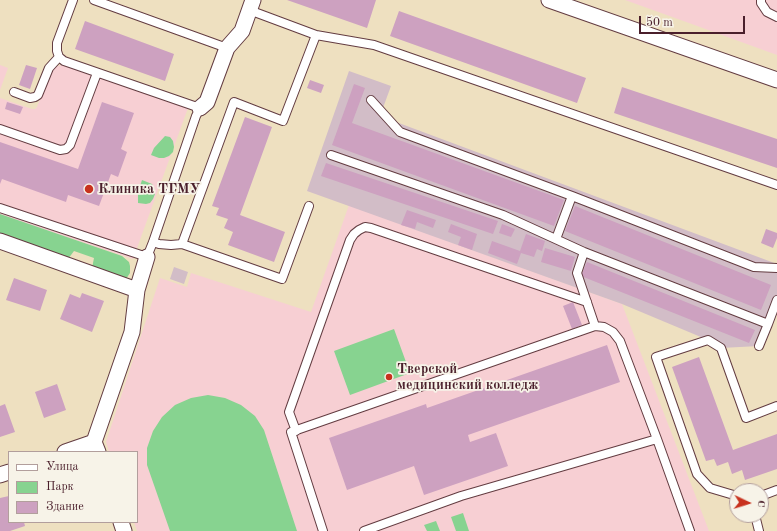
<!DOCTYPE html>
<html>
<head>
<meta charset="utf-8">
<style>
	body { margin:0 }
	#map { position:relative; width:777px; height:531px; overflow:hidden; background:#eee0c0; font-family:"Old Standard TT",serif }
	canvas { display:block }
	.legend { position:absolute; left:8px; top:451px; width:130px; height:72px; box-sizing:border-box; background:#f7f3e8; border:1px solid #b29e9c; margin:0; padding:5px 7px; list-style:none; font-size:12px; color:#4a1f2b }
	.legend li { display:flex; align-items:center; gap:8px; height:20px }
	.legend b { width:20px; border:1px solid #b29e9c }
	.north { position:absolute; left:729px; top:483px; width:40px; height:40px; box-sizing:border-box; background:#f7f3e8; border:1px solid #b29e9c; border-radius:50%; rotate:94deg; font-size:11px; font-weight:700; line-height:16px; text-align:center; color:#4a1f2b }
	.north::after { content:''; display:block; margin:auto; width:14px; height:18px; background:#c8321e; clip-path:polygon(50% 0,100% 100%,50% 72%,0 100%) }
	.scale { position:absolute; left:639px; top:16px; width:106px; height:18px; box-sizing:border-box; border:2px solid #4a1f2b; border-top:0; padding-left:5px; font-size:12px; line-height:14px; white-space:nowrap; color:#4a1f2b; -webkit-text-stroke:3px #f7f3e8; paint-order:stroke }
</style>
</head>
<body>
<div id="map">
<canvas width="777" height="531"></canvas>
<ul class="legend">
<li><b style="height:5px;background:#fff"></b>Улица</li>
<li><b style="height:11px;background:#87d390"></b>Парк</li>
<li><b style="height:11px;background:#cda1c0"></b>Здание</li>
</ul>
<div class="north">С</div>
<div class="scale">50 m</div>
</div>
<script>
const g = document.querySelector('canvas').getContext('2d');
g.lineJoin = 'round';
function fill(path, color) {
  g.fillStyle = color;
  g.fill(path, 'evenodd');
}
function shape(rows) {
  const path = new Path2D();
  for (const r of rows) {
    path.moveTo(r[0], r[1]);
    for (let i = 2; i < r.length; i += 2) path.lineTo(r[i], r[i + 1]);
  }
  return path;
}
function stroke(path, color, width, dash) {
  g.strokeStyle = color;
  g.lineWidth = width;
  g.lineCap = dash ? 'butt' : 'round';
  g.setLineDash(dash || []);
  g.stroke(path);
}
function label(font, color, halo, rows, align = 'center') {
  g.font = font + ' "Old Standard TT",serif';
  g.lineWidth = 3.5;
  g.setLineDash([]);
  g.textBaseline = 'middle';
  g.strokeStyle = halo;
  g.fillStyle = color;
  for (const [text, x, y, turn = 0] of rows) {
    g.save();
    g.translate(x, y);
    g.rotate((+turn || 0) * Math.PI / 180);
    g.textAlign = isNaN(turn) ? turn : align;
    if (halo) g.strokeText(text, 0, 0);
    g.fillText(text, 0, 0);
    g.restore();
  }
}
fill(shape([
	[625,0,777,0,777,55,689,23],
	[0,65,8,68,0,90],
	[62,65,188,108,133,259,0,215,0,98,32,109,35,109,37,107,50,72,54,67],
	[349,205,622,304,709,531,137,531,134,522,137,522,137,452,109,452,106,442,160,278,187,287,191,273,311,312]
]), '#f7cfd3');
fill(shape([
	[349,71,391,86,380,116,777,264,777,300,759,346,721,348,708,340,622,304,307,191],
	[174,267,188,272,184,284,170,279]
]), '#d2bdc7');
fill(shape([
	[165,136,170,137,173,141,174,147,173,152,169,156,164,158,159,158,151,155,154,148],
	[142,180,152,184,154,188,155,194,153,199,150,203,146,204,138,203,138,192],
	[0,214,122,256,129,262,130,266,130,273,126,279,92,268,94,258,74,251,68,259,0,234],
	[394,329,410,373,350,395,334,351],
	[208,395,225,398,241,405,255,416,264,430,297,531,170,531,147,465,147,448,153,431,162,417,175,405,191,398],
	[463,513,469,531,456,531,451,517],
	[436,521,440,531,427,531,424,525]
]), '#87d390');
fill(shape([
	[287,0,376,0,367,28],
	[399,11,586,78,577,103,390,36],
	[85,21,174,54,165,81,75,49],
	[26,65,37,68,30,89,19,85],
	[310,80,324,85,321,93,307,88],
	[354,84,365,88,352,123,564,200,554,226,332,145],
	[622,87,777,139,777,168,614,113],
	[7,102,23,107,20,114,5,109],
	[102,102,134,113,121,149,127,152,118,177,111,174,99,206,68,195,66,202,2,179,0,184,0,142,78,169],
	[245,117,272,127,240,215,285,232,274,262,228,245,233,232,224,228,228,219,216,215,219,208,212,206],
	[326,163,498,221,493,234,321,176],
	[575,206,771,285,761,310,565,231],
	[407,210,436,220,433,228,417,222,415,229,401,225],
	[451,224,477,234,472,250,458,245,461,237,448,232],
	[502,224,515,229,511,237,499,233],
	[766,229,777,233,777,238,773,248,761,243],
	[526,234,545,241,542,251,537,249,534,257,521,253,517,264,488,253,492,241,520,251],
	[545,248,575,257,571,271,541,262],
	[587,262,755,330,749,343,581,276],
	[14,278,47,290,40,311,6,300],
	[82,293,104,301,92,332,60,319,70,294,80,298],
	[573,302,582,325,572,329,563,306],
	[607,345,620,382,468,435,470,442,496,433,508,466,424,495,414,466,347,490,329,438,426,404,427,408],
	[699,357,733,450,777,434,777,469,745,480,742,470,732,474,728,462,717,466,714,459,706,461,672,367],
	[57,384,66,410,44,418,35,392],
	[5,404,15,432,0,437,0,406],
	[9,496,9,522,24,522,25,526,10,531,0,531,0,498]
]), '#cda1c0');
const lane = shape([
	[94,0,227,48],
	[761,0,761,3,767,12,777,17],
	[249,10,316,35,374,45,777,185],
	[14,92,30,98,35,97,38,95,49,68,59,57],
	[371,100,400,132,572,196],
	[0,129,60,150,66,149,70,145,97,73],
	[331,155,503,215,584,252,768,324],
	[0,208,147,257,153,242,196,116,200,108,64,61,59,57,57,51,57,43,73,0],
	[556,239,572,196,754,267,777,268],
	[153,242,159,244,171,245,182,244,234,102,283,121,316,35],
	[182,244,282,279,309,206],
	[584,252,577,273,595,326],
	[759,346,768,324,777,300],
	[296,431,289,412,350,240,354,234,359,230,365,227,371,228,587,302],
	[737,496,710,488,697,474,656,357,708,340,721,348,746,418,777,406],
	[761,496,777,490],
	[755,515,759,531],
	[323,531,291,432,595,326,604,327,613,332,620,341,657,439,690,531],
	[364,531,461,496,657,439]
]);
const street = shape([
	[549,0,777,80],
	[200,108,207,102,227,48,242,31,253,0],
	[0,241,137,290],
	[65,452,94,442],
	[98,452,94,442,132,332,137,290,147,257],
	[0,475,9,472],
	[121,522,124,531]
]);
stroke(lane, '#633c41', 10);
stroke(street, '#633c41', 17);
stroke(lane, '#fff', 8);
stroke(street, '#fff', 15);
for (const [x, y, r, color] of [
	[89,189,5,"#c8321e"],
	[389,377,4,"#c8321e"]
]) {
  const dot = new Path2D();
  dot.arc(x, y, r, 0, 2 * Math.PI);
  g.fillStyle = color;
  g.fill(dot);
  stroke(dot, '#f7f3e8', 1.5);
}
label('bold 14px', '#4a1f2b', '#f7f3e8', [
	["Клиника ТГМУ",98,189],
	["Тверской",397,369],
	["медицинский колледж",397,385]
], 'left');
</script>
</body>
</html>
